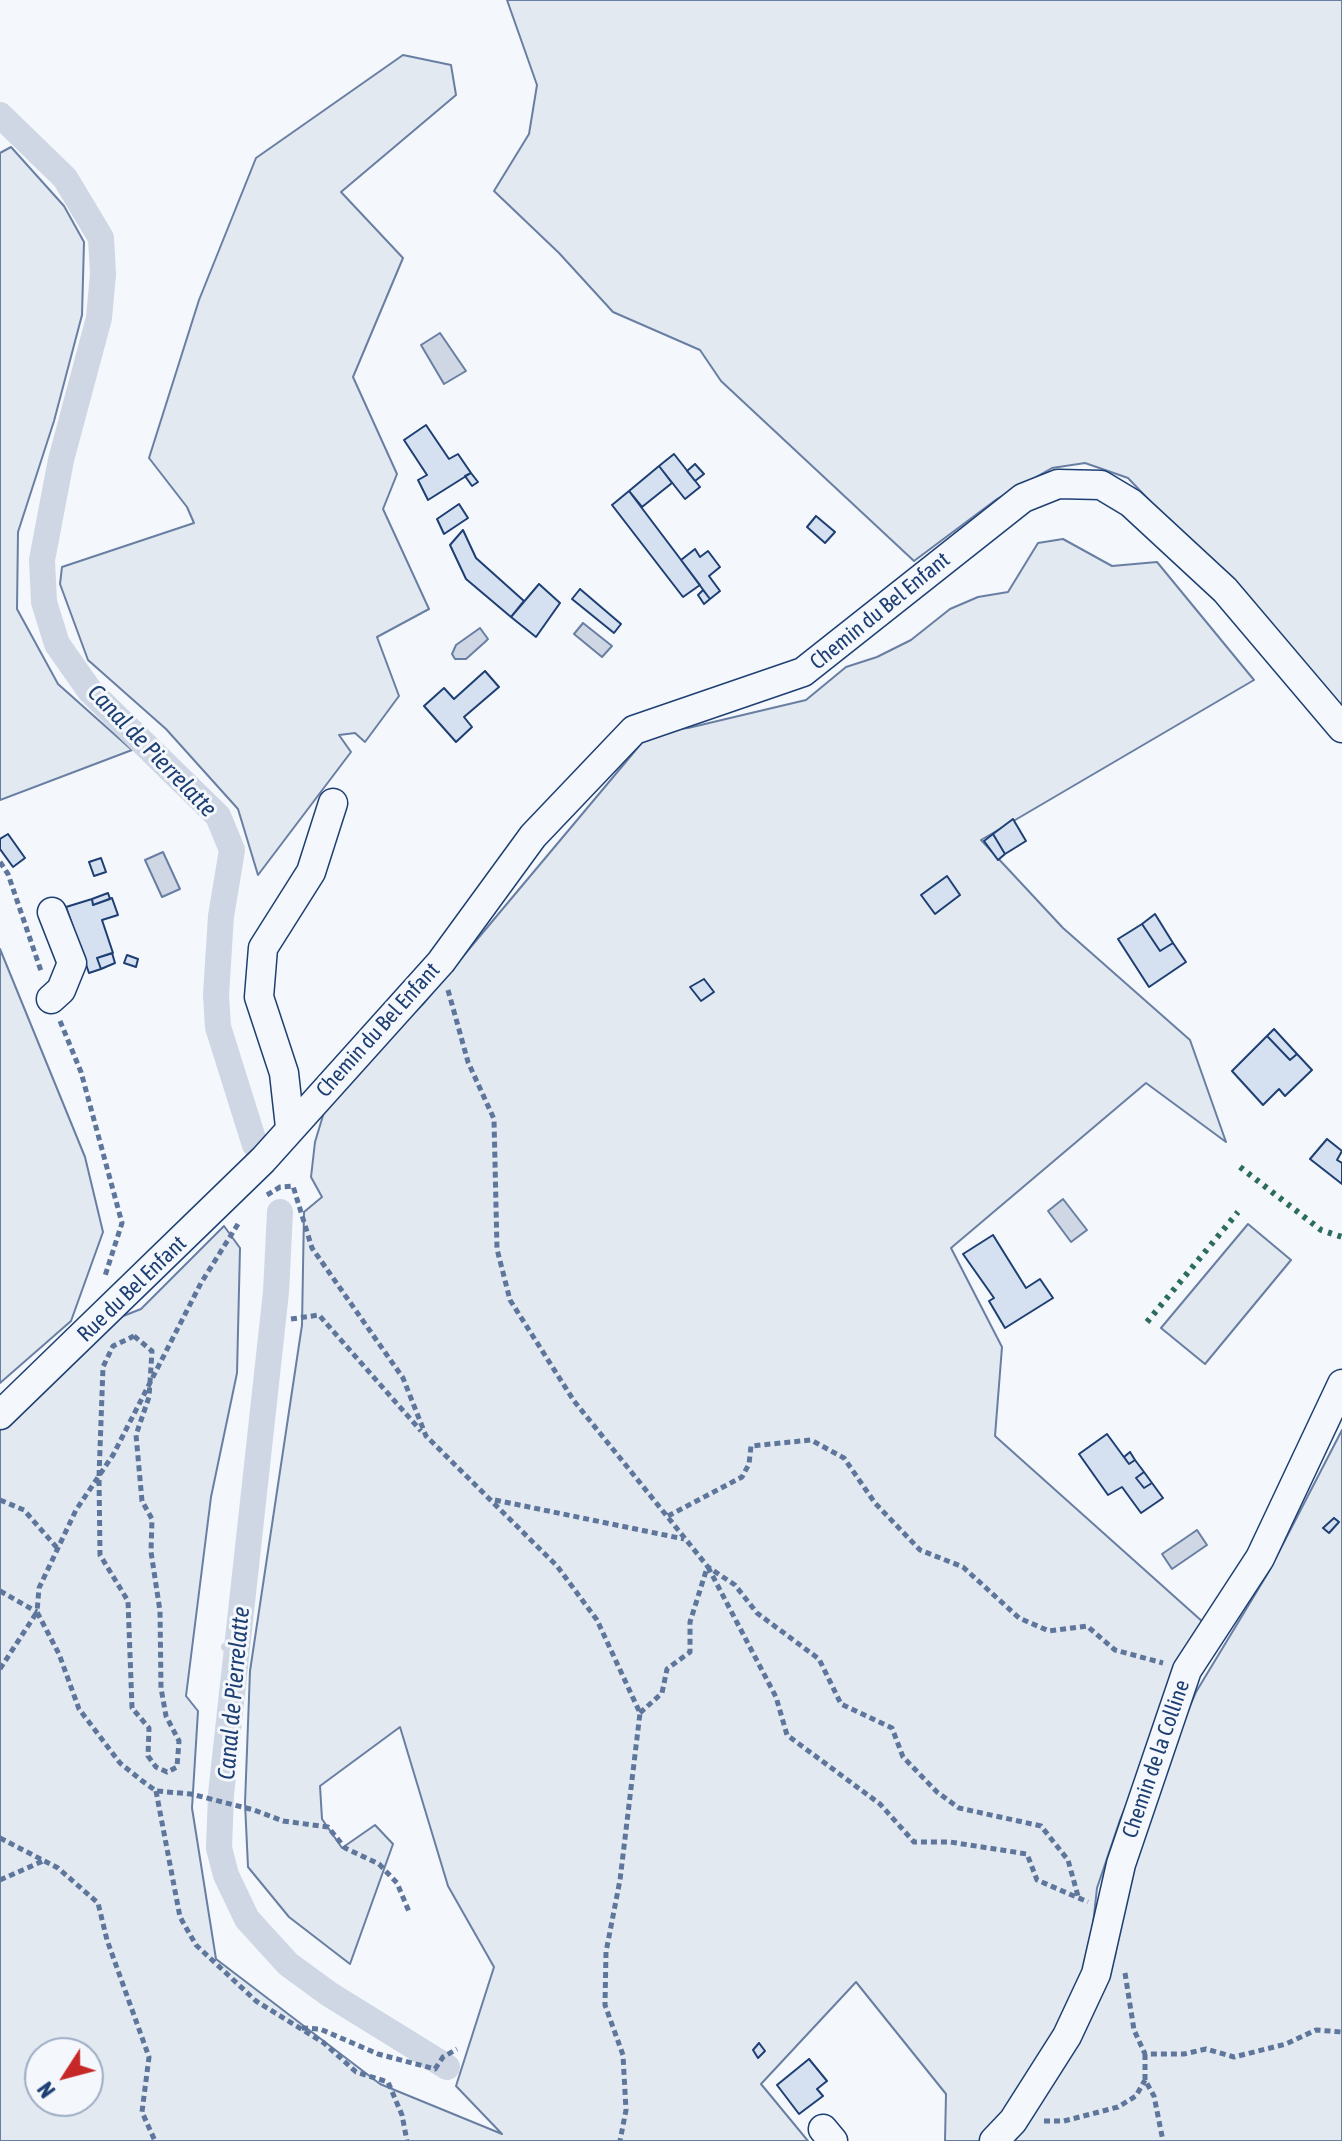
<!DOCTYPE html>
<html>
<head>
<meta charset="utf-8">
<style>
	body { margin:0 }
	#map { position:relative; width:1342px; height:2141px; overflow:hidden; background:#f4f7fb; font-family:"Asap Condensed",sans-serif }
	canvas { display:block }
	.north { position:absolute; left:24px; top:2037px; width:80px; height:80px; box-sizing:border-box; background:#f4f7fb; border:2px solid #9eadc5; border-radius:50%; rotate:234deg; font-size:22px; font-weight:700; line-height:32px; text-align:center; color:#1d3f73 }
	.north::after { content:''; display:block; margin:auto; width:28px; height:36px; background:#c62828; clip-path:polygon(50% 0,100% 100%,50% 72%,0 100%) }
</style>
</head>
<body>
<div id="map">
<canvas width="1342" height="2141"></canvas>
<div class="north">N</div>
</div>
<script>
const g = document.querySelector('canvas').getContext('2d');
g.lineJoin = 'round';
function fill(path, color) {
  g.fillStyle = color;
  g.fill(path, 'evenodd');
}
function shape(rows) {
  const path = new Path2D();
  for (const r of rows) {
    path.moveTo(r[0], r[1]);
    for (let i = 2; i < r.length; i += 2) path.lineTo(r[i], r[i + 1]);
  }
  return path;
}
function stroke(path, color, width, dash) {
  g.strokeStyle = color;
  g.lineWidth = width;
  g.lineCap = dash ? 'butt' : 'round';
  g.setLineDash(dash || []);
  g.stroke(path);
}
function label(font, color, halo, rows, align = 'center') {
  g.font = font + ' "Asap Condensed",sans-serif';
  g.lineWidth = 6;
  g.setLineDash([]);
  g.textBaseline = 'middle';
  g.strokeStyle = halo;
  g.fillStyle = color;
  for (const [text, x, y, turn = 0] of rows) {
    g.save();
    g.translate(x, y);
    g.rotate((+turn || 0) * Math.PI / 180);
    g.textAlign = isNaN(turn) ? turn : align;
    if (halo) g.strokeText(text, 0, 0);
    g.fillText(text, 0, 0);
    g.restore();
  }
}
const green = shape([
	[507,0,1342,0,1342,719,1191,544,1128,478,1085,463,1052,468,997,499,914,561,721,381,700,350,613,312,559,253,494,191,529,134,537,85,507,0],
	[403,55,451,65,456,95,341,192,403,258,353,377,397,474,383,509,429,609,377,637,399,696,365,742,355,733,339,735,351,752,258,875,238,809,166,729,88,660,60,584,62,567,194,523,187,507,149,458,199,300,256,158,403,55],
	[11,147,64,206,84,242,82,315,54,421,18,532,17,609,58,684,132,750,0,800,0,153,11,147],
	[1063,539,1112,566,1157,562,1254,680,981,840,1063,928,1190,1040,1226,1142,1146,1083,951,1248,1002,1347,995,1436,1204,1623,1120,1820,1097,1888,1088,1969,1024,2089,981,2141,945,2141,946,2094,856,1982,761,2084,808,2141,0,2141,0,1430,113,1320,141,1309,224,1226,240,1248,237,1373,211,1497,186,1696,198,1711,192,1808,216,1959,380,2084,502,2134,456,2086,494,1967,448,1886,400,1727,320,1786,322,1819,342,1848,375,1825,393,1844,350,1964,289,1917,248,1867,245,1803,250,1671,302,1325,304,1212,322,1197,311,1177,315,1142,328,1099,423,1004,645,739,667,730,688,728,806,700,846,667,877,657,911,640,950,609,978,597,1008,592,1038,543,1063,539],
	[40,2053,88,2053,88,2101,40,2101,40,2053],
	[0,949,85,1157,103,1232,71,1321,0,1383,0,949],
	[1248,1224,1291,1260,1205,1364,1161,1328,1248,1224],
	[1342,1430,1342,2141,1014,2141,1032,2117,1107,1979,1115,1956,1122,1898,1161,1773,1196,1692,1268,1573,1342,1430]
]);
fill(green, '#e3e9f0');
stroke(green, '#687fa3', 2);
const water = shape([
	[440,333,466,371,444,384,421,345,440,333],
	[583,623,612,646,602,657,574,634,583,623],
	[480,628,488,639,485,642,466,659,455,659,452,654,456,645,480,628],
	[163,852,180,889,162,897,145,860,163,852],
	[1063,1199,1087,1230,1071,1242,1048,1211,1063,1199],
	[1197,1530,1207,1545,1172,1569,1162,1554,1197,1530]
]);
fill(water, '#cfd7e4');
stroke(water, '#687fa3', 2);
stroke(shape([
	[225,1647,238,1648]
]), '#cfd7e4', 8);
stroke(shape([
	[0,115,65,178,101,238,103,274,99,318,61,460,42,560,44,602,57,644,90,691,218,816,232,850,221,916,216,995,218,1027,255,1145],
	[280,1212,276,1292,221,1794,219,1848,226,1875,247,1919,288,1964,329,1994,447,2067]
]), '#cfd7e4', 26);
const building = shape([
	[426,425,449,459,458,454,471,473,428,500,418,480,427,475,404,440,426,425],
	[674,454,700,487,685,499,659,466,674,454],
	[695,464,704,474,695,481,687,471,695,464],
	[659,466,672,483,642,507,629,491,659,466],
	[471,473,478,482,472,486,465,476,471,473],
	[629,491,700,585,683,597,612,505,629,491],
	[459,504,468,518,444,534,437,519,459,504],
	[816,516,835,532,825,543,807,527,816,516],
	[463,530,476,558,524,601,511,617,466,579,450,545,463,530],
	[695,549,700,557,708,551,720,567,709,576,720,591,710,599,681,560,695,549],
	[539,584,560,603,536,637,511,617,539,584],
	[580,589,621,624,614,633,572,599,580,589],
	[703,590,710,599,704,604,698,595,703,590],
	[485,671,499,687,464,717,472,727,456,742,424,706,444,688,454,699,485,671],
	[1013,819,1026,841,1005,854,993,834,1013,819],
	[8,834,25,858,13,867,0,849,0,839,8,834],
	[993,834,1005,854,998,860,984,841,993,834],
	[101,858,106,872,94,876,89,862,101,858],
	[947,876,960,895,935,914,921,895,947,876],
	[108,893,110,899,93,905,92,899,108,893],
	[112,898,118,915,102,920,113,953,97,958,101,969,89,973,66,907,92,899,93,905,112,898],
	[1155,914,1173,943,1160,951,1142,924,1155,914],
	[1142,924,1160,951,1173,943,1186,962,1149,987,1118,939,1142,924],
	[112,953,115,963,101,969,97,958,112,953],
	[127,955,138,959,136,967,124,963,127,955],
	[704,979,714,992,701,1001,690,987,704,979],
	[1274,1029,1297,1054,1290,1060,1267,1036,1274,1029],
	[1267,1036,1290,1060,1297,1054,1312,1070,1285,1096,1279,1089,1263,1105,1232,1071,1267,1036],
	[1327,1139,1342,1151,1337,1160,1342,1163,1342,1184,1310,1159,1327,1139],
	[993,1235,1026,1288,1040,1279,1053,1298,1005,1328,989,1301,994,1298,963,1254,993,1235],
	[1107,1434,1129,1464,1135,1460,1144,1472,1136,1478,1144,1488,1152,1483,1163,1498,1141,1513,1122,1487,1108,1495,1079,1454,1107,1434],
	[1130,1452,1135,1460,1129,1464,1124,1457,1130,1452],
	[1144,1472,1152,1483,1144,1488,1136,1478,1144,1472],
	[1334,1518,1339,1522,1329,1533,1323,1528,1334,1518],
	[759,2043,765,2051,758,2058,753,2050,759,2043],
	[809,2059,827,2081,817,2089,823,2096,799,2114,777,2085,809,2059]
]);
fill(building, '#d5e0f0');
stroke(building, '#1d3f73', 2);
const minor = shape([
	[51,999,61,990,72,963,52,912],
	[290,1127,284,1073,259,997,263,948,311,872,333,803],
	[0,1415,263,1160,441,962,533,836,634,730,803,672,1023,498,1058,484,1101,485,1131,503,1225,590,1342,728],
	[823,2129,833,2141],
	[994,2141,1013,2121,1067,2036,1096,1974,1121,1864,1187,1670,1260,1558,1342,1384]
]);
stroke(minor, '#1d3f73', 31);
stroke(shape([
	[0,862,8,874,41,971],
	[448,990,468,1062,494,1119,497,1249,510,1300,574,1401,708,1567,735,1585,757,1613,819,1659,841,1704,892,1728,903,1757,937,1792,959,1808,1041,1826,1068,1860,1078,1896],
	[60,1021,81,1072,122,1223,105,1276],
	[267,1195,280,1187,293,1186,312,1248,403,1378,426,1436,557,1566,597,1620,640,1713,620,1880,606,1952,605,2005,623,2055,626,2110,620,2141],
	[238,1224,201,1283,113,1455,76,1510,39,1588,37,1612,59,1654,79,1709,120,1763,141,1780,156,1791,191,1794,254,1810,283,1821,328,1827,345,1848,379,1864,397,1883,410,1914],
	[291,1319,319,1315,421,1431],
	[134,1336,152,1351,149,1397,136,1435,142,1501,152,1519,151,1552,160,1611,161,1688,166,1716,179,1741,177,1767,167,1772,156,1767,148,1756,149,1728,132,1708,128,1601,100,1555,99,1476,103,1367,113,1346,134,1336],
	[0,1500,24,1510,58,1549],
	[495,1500,684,1539],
	[668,1516,742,1477,749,1464,751,1446,811,1440,844,1458,875,1503,920,1550,963,1567,1019,1618,1049,1631,1087,1626,1115,1650,1163,1663],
	[708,1567,776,1697,787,1735,880,1804,914,1842,950,1842,1027,1854,1037,1880,1088,1902],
	[0,1591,37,1612],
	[0,1669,37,1612],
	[640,1713,662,1693,667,1669,690,1652,690,1622,707,1568],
	[156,1791,180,1917,196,1945,256,2001,324,2043,356,2072,388,2082,402,2115,407,2141],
	[0,1838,58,1868,98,1903,107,1940,149,2057,142,2112,155,2141],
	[0,1880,43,1861],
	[1125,1973,1134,2030,1145,2054,1184,2054,1206,2049,1234,2057,1286,2044,1316,2030,1342,2032],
	[302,2028,320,2029,378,2054,435,2069,443,2057,457,2049],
	[1145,2054,1145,2080,1154,2096,1163,2141],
	[1044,2121,1064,2121,1118,2107,1136,2096,1145,2080]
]), '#5e769c', 5, [6, 4]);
stroke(minor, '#f4f7fb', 28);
stroke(shape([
	[1240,1167,1321,1230,1342,1237],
	[1147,1322,1238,1212]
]), '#2c6c60', 6, [4, 6]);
label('22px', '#1d3f73', '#f4f7fb', [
	["Chemin du Bel Enfant",880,611,-39],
	["Chemin du Bel Enfant",378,1030,-48],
	["Rue du Bel Enfant",132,1289,-44],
	["Chemin de la Colline",1156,1759,-71]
]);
label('italic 24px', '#1d3f73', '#f4f7fb', [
	["Canal de Pierrelatte",152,751,46],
	["Canal de Pierrelatte",234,1693,-85]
]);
</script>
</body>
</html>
